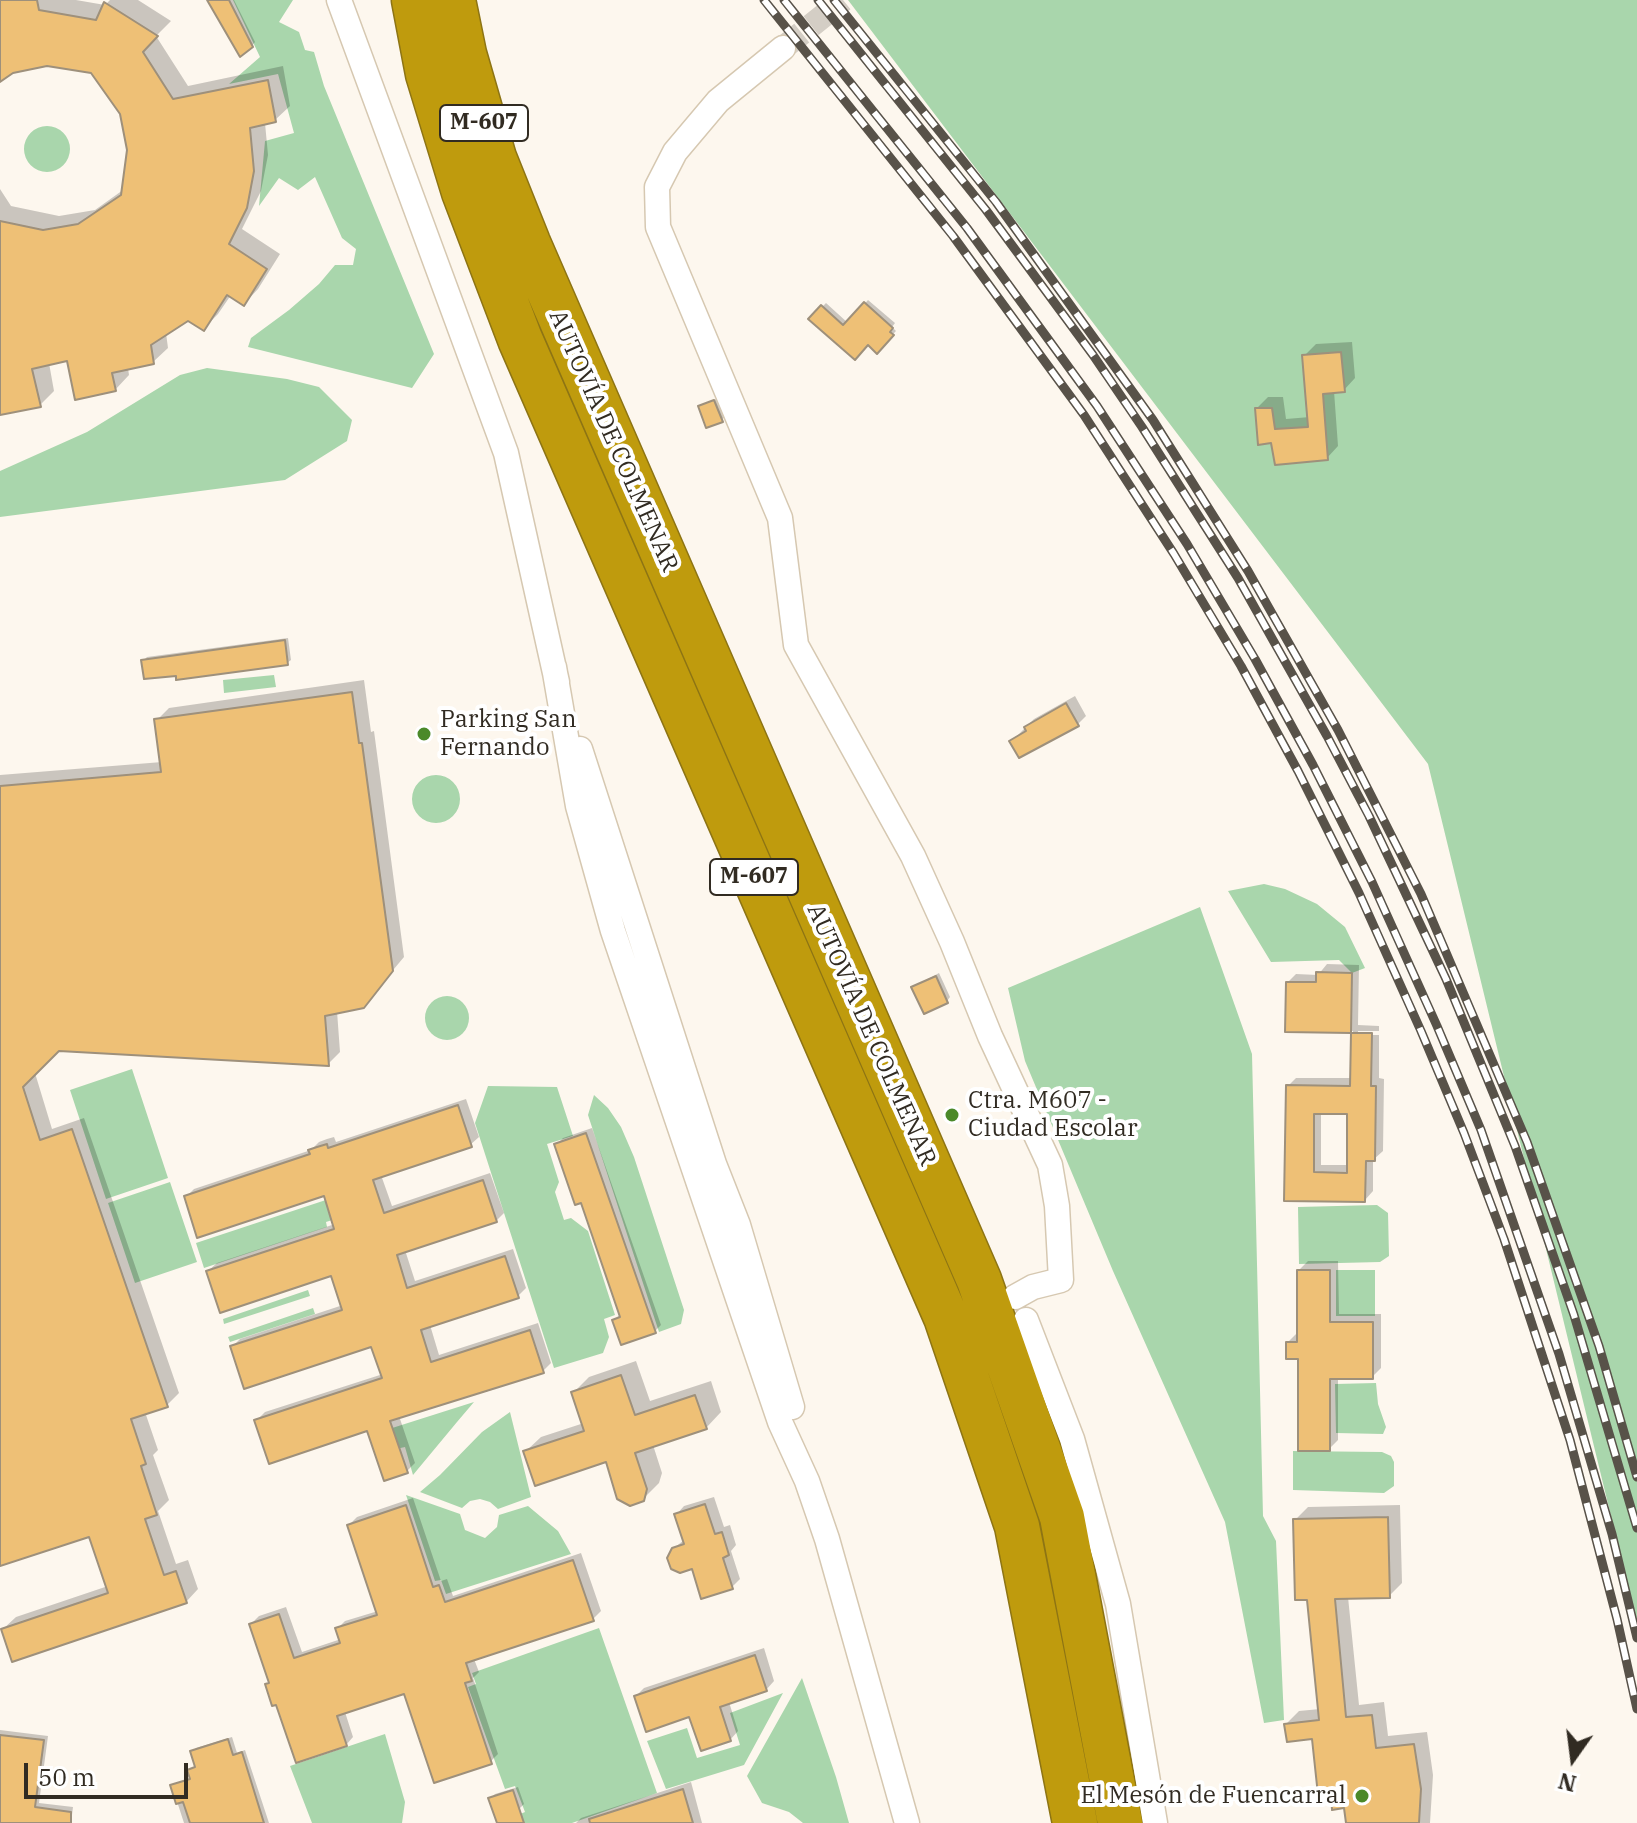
<!DOCTYPE html>
<html>
<head>
<meta charset="utf-8">
<style>
	body { margin:0 }
	#map { position:relative; width:1637px; height:1823px; overflow:hidden; background:#fdf7ee; font-family:"IBM Plex Serif",serif }
	canvas { display:block }
	.north { position:absolute; left:1533px; top:1719px; width:80px; height:80px; -webkit-text-stroke:6px #fff; paint-order:stroke; rotate:194deg; font-size:22px; font-weight:700; line-height:32px; text-align:center; color:#312b22 }
	.north::after { content:''; display:block; margin:auto; width:28px; height:36px; background:#312b22; clip-path:polygon(50% 0,100% 100%,50% 72%,0 100%) }
	.scale { position:absolute; left:24px; top:1763px; width:164px; height:36px; box-sizing:border-box; border:4px solid #312b22; border-top:0; padding-left:10px; font-size:24px; line-height:28px; white-space:nowrap; color:#312b22; -webkit-text-stroke:6px #fff; paint-order:stroke }
</style>
</head>
<body>
<div id="map">
<canvas width="1637" height="1823"></canvas>
<div class="north">N</div>
<div class="scale">50 m</div>
</div>
<script>
const g = document.querySelector('canvas').getContext('2d');
g.lineJoin = 'round';
function fill(path, color) {
  g.fillStyle = color;
  g.fill(path, 'evenodd');
}
function shape(rows) {
  const path = new Path2D();
  for (const r of rows) {
    if (r.length === 3) {
      path.moveTo(r[0] + r[2], r[1]);
      path.arc(r[0], r[1], r[2], 0, 2 * Math.PI);
      continue;
    }
    path.moveTo(r[0], r[1]);
    for (let i = 2; i < r.length; i += 2) path.lineTo(r[i], r[i + 1]);
  }
  return path;
}
function stroke(path, color, width, dash) {
  g.strokeStyle = color;
  g.lineWidth = width;
  g.lineCap = dash ? 'butt' : 'round';
  g.setLineDash(dash || []);
  g.stroke(path);
}
function label(font, color, halo, rows, align = 'center') {
  g.font = font + ' "IBM Plex Serif",serif';
  g.lineWidth = 8;
  g.setLineDash([]);
  g.textBaseline = 'middle';
  g.strokeStyle = halo;
  g.fillStyle = color;
  for (const [text, x, y, turn = 0] of rows) {
    g.save();
    g.translate(x, y);
    g.rotate((+turn || 0) * Math.PI / 180);
    g.textAlign = isNaN(turn) ? turn : align;
    if (halo) g.strokeText(text, 0, 0);
    g.fillText(text, 0, 0);
    g.restore();
  }
}
fill(shape([
	[233,0,293,0,279,22,299,32,305,50,314,52,324,86,434,354,412,388,248,347,251,338,289,310,319,284,335,265,353,265,356,249,342,238,315,177,298,190,279,178,259,206,265,141,294,133,278,74,229,84,260,57],
	[848,0,1637,0,1637,1623,1428,764],
	[47,149,23],
	[207,368,287,379,319,387,352,420,347,441,285,480,0,517,0,471,87,432,180,375],
	[274,675,276,687,224,693,223,680],
	[436,799,24],
	[1264,884,1285,889,1317,904,1345,927,1365,968,1352,973,1339,960,1271,962,1228,891],
	[1200,907,1252,1054,1263,1516,1276,1541,1284,1720,1264,1723,1225,1522,1113,1271,1025,1061,1008,988],
	[447,1018,22],
	[132,1069,168,1178,106,1199,70,1090],
	[488,1086,557,1087,573,1136,547,1144,559,1182,555,1192,564,1220,571,1218,588,1231,615,1315,604,1319,609,1337,603,1353,554,1368,475,1123],
	[594,1095,608,1108,621,1127,634,1157,684,1310,681,1324,659,1332,588,1115],
	[170,1182,197,1262,135,1283,108,1203],
	[353,1191,351,1214,326,1222,327,1227,204,1268,196,1243],
	[1377,1205,1388,1213,1389,1256,1380,1262,1299,1264,1298,1207],
	[1336,1270,1375,1270,1375,1316,1336,1316],
	[308,1290,310,1296,224,1324,223,1319],
	[313,1308,315,1314,230,1342,228,1337],
	[1376,1383,1378,1404,1386,1427,1383,1434,1336,1433,1335,1384],
	[474,1402,457,1422,413,1475,405,1447,396,1449,389,1429],
	[510,1412,531,1497,498,1509,490,1502,480,1499,470,1501,462,1508,420,1492,440,1475,482,1432],
	[1293,1451,1382,1452,1391,1456,1394,1462,1394,1486,1384,1493,1293,1490],
	[406,1495,460,1514,465,1530,485,1538,497,1527,499,1515,528,1506,558,1531,571,1554,446,1594,441,1580,435,1581],
	[599,1628,657,1793,572,1823,515,1823,513,1817,525,1812,515,1786,505,1789,468,1687,476,1684,472,1673],
	[802,1678,836,1777,849,1823,803,1823,789,1812,762,1803,747,1776],
	[783,1693,744,1765,666,1789,647,1741,687,1728,697,1758,740,1745,730,1713],
	[385,1734,405,1802,402,1823,312,1823,290,1766]
]), '#a9d6ac');
fill(shape([
	[0,0,76,0,105,5,110,0,138,0,171,21,156,36,188,86,283,66,290,106,275,120,265,123,268,155,261,191,242,229,280,254,258,289,244,304,231,295,218,314,204,328,188,318,166,333,168,348,153,362,128,368,129,375,115,390,68,358,49,363,54,391,40,405,0,413,0,189,11,206,59,216,95,210,123,190,129,149,122,113,92,71,47,64,12,71,0,80],
	[209,0,234,0,255,42,252,46],
	[868,300,895,323,892,327,896,331,877,351,868,343,811,318,826,303,848,323],
	[1352,342,1355,378,1344,390,1334,391,1338,446,1327,458,1273,440,1257,408,1268,397,1283,397,1286,419,1310,417,1304,356,1316,344],
	[718,398,725,417,721,420,700,407],
	[288,638,291,660,287,663,177,674,143,661,147,657],
	[364,680,371,732,374,731,404,957,363,1006,337,1011,340,1052,328,1064,58,1049,35,1073,52,1129,84,1118,179,1393,167,1405,145,1412,158,1450,153,1455,169,1500,158,1511,176,1564,188,1560,198,1589,186,1602,3,1629,16,1617,108,1586,90,1534,0,1564,0,775,162,762,157,720,169,708],
	[1075,696,1086,716,1078,724,1038,747,1012,741,1034,719],
	[1327,964,1359,965,1358,1025,1379,1026,1379,1031,1358,1031,1358,1035,1379,1035,1379,1078,1384,1079,1383,1151,1373,1160,1373,1191,1365,1200,1286,1199,1288,1086,1296,1078,1352,1078,1353,1031,1287,1030,1288,982,1296,974,1318,975],
	[1321,1112,1349,1112,1349,1165,1321,1165],
	[939,973,950,997,947,1001,913,987],
	[466,1099,479,1137,470,1145,381,1175,392,1206,490,1173,504,1213,496,1221,405,1250,415,1281,513,1249,526,1288,518,1296,430,1325,439,1355,538,1323,551,1363,543,1371,399,1416,415,1463,407,1471,369,1429,257,1420,265,1412,383,1374,373,1344,232,1347,240,1339,343,1305,333,1274,208,1271,217,1263,335,1224,325,1193,186,1197,194,1189,311,1150,319,1142,327,1139,334,1137,336,1142],
	[592,1128,661,1325,655,1331,614,1320,621,1314,582,1201,557,1144,563,1138],
	[1308,1261,1338,1261,1339,1314,1381,1314,1381,1368,1372,1377,1338,1377,1338,1440,1329,1449,1300,1357,1288,1342,1297,1333,1299,1270],
	[636,1361,650,1401,711,1381,721,1412,706,1428,653,1445,662,1473,659,1483,643,1499,607,1460,525,1452,541,1437,584,1423,574,1392,589,1377],
	[714,1497,724,1527,730,1525,736,1545,731,1551,740,1579,732,1587,693,1567,673,1549,684,1540,676,1515,684,1506],
	[413,1498,441,1581,447,1579,453,1596,581,1553,601,1611,593,1619,474,1659,479,1672,473,1678,498,1754,490,1762,405,1691,345,1712,353,1737,346,1745,271,1681,251,1624,259,1616,286,1607,302,1652,341,1639,337,1629,345,1621,378,1611,349,1525,357,1517],
	[1400,1505,1402,1583,1389,1596,1348,1597,1359,1705,1384,1702,1388,1736,1427,1732,1433,1775,1430,1823,1348,1823,1346,1806,1332,1792,1314,1736,1286,1724,1299,1711,1320,1709,1308,1598,1295,1520,1308,1507],
	[764,1648,774,1681,766,1690,729,1702,738,1731,730,1740,691,1714,636,1696,644,1688],
	[0,1730,48,1736,39,1803,73,1807,71,1823,0,1823],
	[232,1737,237,1753,245,1750,269,1823,184,1823,172,1786,191,1777,189,1770,196,1766,192,1752,196,1748],
	[691,1782,702,1823,576,1823,581,1818],
	[518,1787,524,1804,519,1809,491,1798,495,1794]
]), '#0003');
const building = shape([
	[0,0,37,0,39,10,96,20,104,2,158,36,143,52,173,99,268,80,276,122,250,128,254,171,247,208,229,244,267,269,244,306,227,295,204,331,188,321,151,345,154,364,112,373,116,391,75,400,67,361,32,369,41,407,0,415,0,221,43,230,78,224,121,195,127,150,120,114,91,73,47,66,13,73,0,82,0,0],
	[207,0,229,0,253,47,240,57,207,0],
	[864,302,893,328,890,332,894,335,877,354,868,345,855,360,808,319,821,305,843,325,864,302],
	[1341,352,1345,392,1323,394,1328,460,1275,465,1271,443,1258,445,1255,408,1272,408,1275,429,1308,427,1302,355,1341,352],
	[714,400,723,422,706,428,698,406,714,400],
	[285,640,288,665,176,680,176,676,144,679,141,660,285,640],
	[352,692,359,743,362,743,393,971,364,1008,325,1016,329,1066,59,1051,23,1087,40,1140,72,1129,168,1407,131,1419,146,1464,141,1466,157,1515,145,1519,164,1575,176,1571,187,1603,12,1662,1,1629,108,1593,89,1537,0,1566,0,786,161,772,154,719,352,692],
	[1066,703,1079,726,1019,758,1009,741,1026,731,1024,727,1066,703],
	[1316,972,1352,973,1351,1033,1285,1032,1286,982,1316,982,1316,972],
	[936,976,948,1003,924,1014,911,987,936,976],
	[1351,1033,1372,1033,1371,1086,1376,1086,1375,1161,1366,1161,1365,1202,1284,1201,1286,1085,1350,1086,1351,1033],
	[1314,1114,1347,1114,1347,1173,1314,1172,1314,1114],
	[458,1105,472,1147,373,1180,384,1213,483,1180,497,1222,397,1255,407,1288,505,1256,519,1298,421,1330,431,1362,530,1330,544,1373,390,1421,408,1473,384,1481,367,1431,269,1464,254,1420,382,1378,371,1347,244,1389,230,1346,342,1310,331,1276,220,1313,206,1271,334,1229,324,1196,197,1238,184,1196,310,1154,308,1150,317,1147,327,1144,328,1148,458,1105],
	[586,1133,656,1333,621,1345,612,1320,620,1317,581,1203,575,1205,554,1144,586,1133],
	[1297,1270,1330,1270,1330,1322,1373,1322,1373,1379,1330,1379,1330,1451,1298,1451,1298,1359,1286,1359,1286,1342,1297,1342,1297,1270],
	[621,1375,635,1415,695,1395,707,1429,635,1453,647,1489,644,1501,630,1506,617,1499,606,1462,535,1486,523,1451,584,1431,571,1392,621,1375],
	[705,1504,715,1534,722,1532,729,1555,723,1558,733,1589,701,1599,692,1569,680,1573,671,1569,667,1558,672,1548,684,1544,674,1514,705,1504],
	[406,1505,433,1587,439,1585,445,1602,573,1560,594,1621,466,1663,472,1681,465,1683,492,1764,434,1783,404,1694,337,1716,347,1746,296,1763,276,1705,272,1706,265,1684,269,1683,249,1624,279,1614,294,1658,340,1643,335,1628,377,1615,347,1525,406,1505],
	[1388,1517,1390,1598,1335,1599,1346,1717,1372,1715,1376,1748,1414,1744,1421,1789,1419,1823,1346,1823,1344,1808,1332,1810,1331,1794,1318,1795,1312,1739,1287,1742,1284,1724,1319,1720,1307,1600,1295,1600,1293,1519,1388,1517],
	[755,1655,767,1691,720,1707,731,1741,701,1751,689,1717,646,1732,634,1696,755,1655],
	[0,1735,44,1740,35,1807,71,1812,71,1823,0,1823,0,1735],
	[228,1739,233,1755,242,1752,264,1823,190,1823,183,1802,176,1804,170,1785,190,1779,187,1770,195,1767,190,1751,228,1739],
	[683,1789,693,1823,590,1823,589,1819,683,1789],
	[513,1790,524,1823,497,1823,488,1798,513,1790]
]);
fill(building, '#eec076');
stroke(building, '#9e907b', 2);
stroke(shape([
	[783,48,843,0]
]), '#d4cec5', 24, [24, 12]);
const street = shape([
	[339,0,506,453,557,682],
	[783,48,718,101,675,152,657,187,658,227,780,518,796,645,913,856,952,942,990,1036,1050,1165,1057,1206,1061,1280,1033,1287,1015,1297],
	[554,667,578,806,613,931,780,1422,807,1481,827,1539,907,1823],
	[580,749,714,1164,738,1225,792,1407],
	[1026,1320,1072,1439,1118,1604,1155,1823]
]);
const highway = shape([
	[414,0,428,74,464,192,520,339,946,1317,1017,1526,1075,1823],
	[453,0,464,54,494,158,528,243,979,1280,1062,1517,1120,1823]
]);
stroke(street, '#d6c8b1', 27);
stroke(highway, '#8d7414', 47);
stroke(street, '#fff', 24);
stroke(highway, '#bf9b0d', 44);
const rail = shape([
	[764,0,953,236,1084,415,1174,554,1241,666,1298,771,1359,893,1421,1031,1464,1133,1504,1239,1570,1440,1617,1619,1637,1709],
	[784,0,967,228,1097,406,1187,544,1255,659,1313,765,1372,882,1437,1026,1481,1130,1559,1354,1612,1534,1637,1638],
	[818,0,986,210,1093,355,1142,427,1238,578,1327,736,1369,816,1446,979,1515,1146,1574,1315,1637,1528],
	[834,0,996,202,1153,420,1248,571,1338,730,1421,894,1527,1142,1599,1346,1637,1477]
]);
stroke(rail, '#585249', 9);
stroke(rail, '#fff', 6, [18]);
for (const [x, y, r, color] of [
	[424,734,8,"#4b8929"],
	[952,1115,8,"#4b8929"],
	[1362,1796,8,"#4b8929"]
]) {
  const dot = new Path2D();
  dot.arc(x, y, r, 0, 2 * Math.PI);
  g.fillStyle = color;
  g.fill(dot);
  stroke(dot, '#fff', 3);
}
for (const [x, y, w] of [
	[484,123,88],
	[754,877,88]
]) {
  const box = new Path2D();
  box.roundRect(x - w / 2, y - 18, w, 36, 6);
  g.fillStyle = '#fff';
  g.fill(box);
  stroke(box, '#312b22', 2);
}
label('bold 22px', '#312b22', null, [
	["M-607",484,123],
	["M-607",754,877]
]);
label('24px', '#312b22', '#fff', [
	["AUTOVÍA DE COLMENAR",613,441,66],
	["AUTOVÍA DE COLMENAR",871,1035,66]
]);
label('24px', '#312b22', '#fff', [
	["Parking San",440,720],
	["Fernando",440,748],
	["Ctra. M607 -",968,1101],
	["Ciudad Escolar",968,1129],
	["El Mesón de Fuencarral",1346,1796,"right"]
], 'left');
</script>
</body>
</html>
